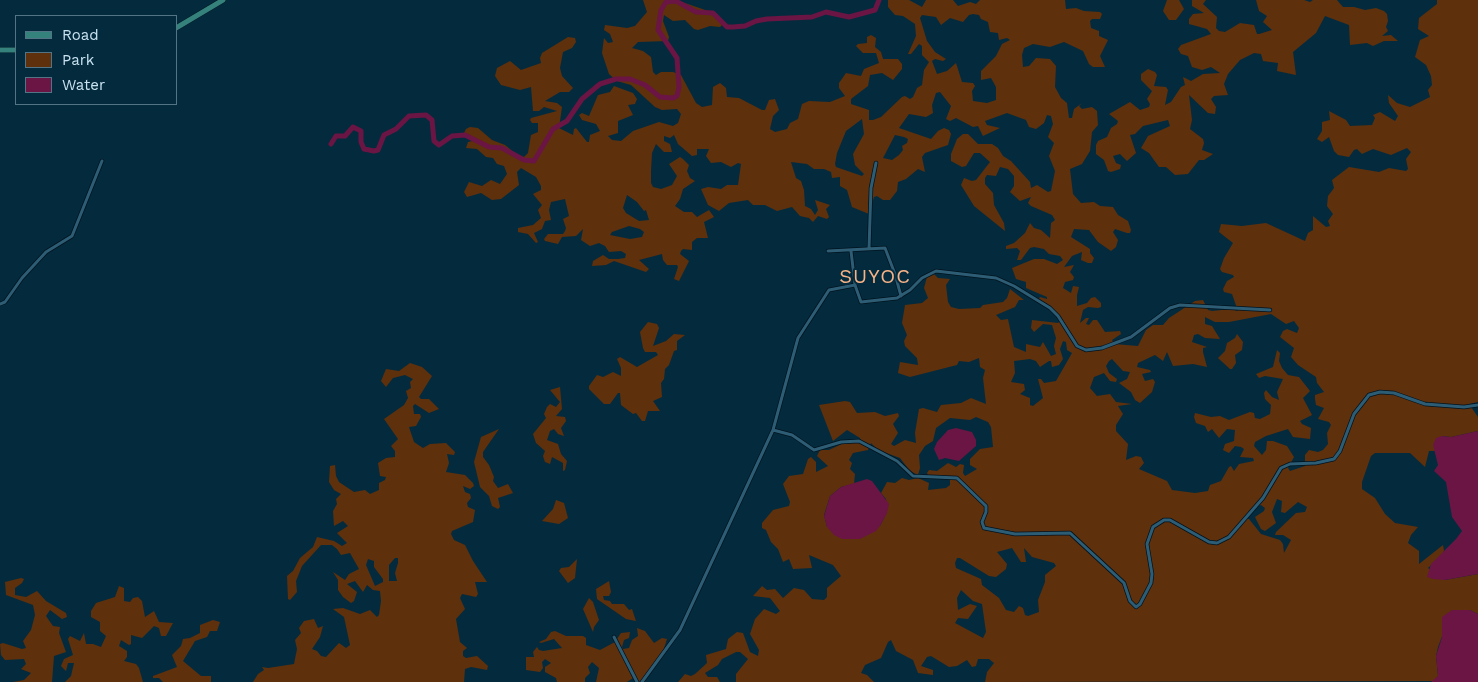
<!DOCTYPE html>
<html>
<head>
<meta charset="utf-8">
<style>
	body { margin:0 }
	#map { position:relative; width:1478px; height:682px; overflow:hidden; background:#042b3d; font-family:"Work Sans",sans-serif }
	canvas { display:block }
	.legend { position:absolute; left:15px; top:15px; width:162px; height:90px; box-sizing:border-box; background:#042b3d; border:1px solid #537485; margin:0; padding:6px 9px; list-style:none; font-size:15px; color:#c9e2f0 }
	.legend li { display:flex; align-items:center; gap:10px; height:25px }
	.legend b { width:25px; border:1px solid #537485 }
</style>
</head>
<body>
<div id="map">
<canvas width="1478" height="682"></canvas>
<ul class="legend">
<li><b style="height:6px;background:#35817c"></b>Road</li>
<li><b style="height:14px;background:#5f300c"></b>Park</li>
<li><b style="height:14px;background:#6a1543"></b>Water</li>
</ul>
</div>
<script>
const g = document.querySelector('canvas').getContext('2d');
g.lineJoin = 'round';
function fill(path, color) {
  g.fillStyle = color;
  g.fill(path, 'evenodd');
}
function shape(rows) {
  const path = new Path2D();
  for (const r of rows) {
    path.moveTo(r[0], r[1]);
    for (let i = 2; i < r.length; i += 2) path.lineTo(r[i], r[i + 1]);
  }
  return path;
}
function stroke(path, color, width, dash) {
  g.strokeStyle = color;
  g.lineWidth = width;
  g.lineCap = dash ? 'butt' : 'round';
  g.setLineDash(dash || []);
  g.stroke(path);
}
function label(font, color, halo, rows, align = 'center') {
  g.font = font + ' "Work Sans",sans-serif';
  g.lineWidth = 4;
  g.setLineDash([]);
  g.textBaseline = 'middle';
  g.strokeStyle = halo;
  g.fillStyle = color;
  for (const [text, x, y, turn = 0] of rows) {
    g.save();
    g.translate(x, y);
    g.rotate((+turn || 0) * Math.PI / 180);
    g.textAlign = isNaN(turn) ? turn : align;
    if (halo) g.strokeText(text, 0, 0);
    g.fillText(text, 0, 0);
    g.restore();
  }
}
fill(shape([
	[643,0,676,0,717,14,724,23,720,27,710,26,698,30,694,29,685,20,673,21,664,15,663,21,669,37,668,41,638,42,632,48,643,51,651,57,653,72,656,75,661,72,673,72,681,75,696,103,702,107,712,105,713,87,720,83,726,88,727,97,739,98,762,110,765,110,769,100,775,99,779,110,773,116,770,129,775,132,787,129,790,123,798,119,802,104,809,101,830,102,845,96,839,88,839,83,846,73,861,76,864,69,879,63,876,53,863,53,856,46,858,44,867,43,867,37,871,35,876,38,875,47,881,52,883,59,898,59,902,64,902,69,893,80,882,73,870,75,868,86,851,99,851,104,869,110,869,120,873,120,881,117,902,97,905,96,910,99,913,97,917,88,922,85,924,70,929,62,922,55,922,46,919,44,911,54,908,54,916,36,915,24,903,16,895,15,888,7,888,0,909,0,922,7,926,0,953,0,958,6,970,2,976,4,980,0,1065,0,1066,9,1076,8,1084,11,1100,12,1102,14,1100,19,1092,19,1090,21,1091,28,1099,31,1099,36,1108,40,1100,56,1105,67,1093,67,1089,64,1083,51,1064,42,1050,47,1033,44,1024,48,1022,55,1023,67,1029,66,1036,58,1050,59,1056,66,1055,87,1061,98,1067,103,1069,118,1072,118,1074,109,1082,103,1079,106,1082,109,1092,107,1097,111,1098,125,1092,132,1090,151,1082,164,1070,169,1073,194,1081,203,1094,202,1100,206,1113,207,1118,215,1128,221,1131,230,1130,233,1127,233,1115,229,1113,232,1118,240,1116,247,1111,251,1098,242,1089,230,1074,229,1071,237,1090,249,1090,253,1094,258,1092,263,1088,263,1081,260,1082,252,1072,256,1064,267,1074,265,1070,272,1074,277,1073,280,1065,282,1063,288,1071,293,1073,286,1079,287,1077,295,1077,306,1087,303,1091,298,1095,297,1101,303,1101,307,1098,308,1088,307,1083,310,1080,323,1086,318,1089,318,1086,324,1089,325,1093,320,1097,320,1105,332,1120,331,1121,334,1112,340,1114,344,1138,346,1146,330,1153,325,1163,325,1169,318,1195,301,1203,300,1208,310,1212,311,1231,309,1238,311,1232,294,1224,292,1223,289,1227,281,1234,277,1233,275,1222,272,1220,269,1224,258,1233,243,1219,232,1221,224,1242,226,1266,223,1305,241,1308,233,1313,230,1313,216,1326,227,1330,226,1328,221,1333,214,1327,206,1328,196,1334,188,1332,180,1349,167,1379,172,1389,168,1406,171,1408,169,1406,159,1411,152,1407,148,1391,155,1373,149,1362,154,1357,149,1354,150,1349,157,1338,155,1334,151,1329,137,1322,142,1317,139,1322,131,1322,122,1330,120,1329,111,1346,120,1350,126,1372,125,1375,118,1373,115,1380,112,1395,121,1398,116,1389,103,1388,95,1397,103,1410,107,1430,97,1428,90,1432,85,1431,76,1426,65,1415,57,1420,40,1429,36,1418,29,1419,18,1437,4,1437,0,1478,0,1478,402,1469,404,1478,417,1478,431,1451,437,1442,436,1434,445,1435,451,1429,451,1425,467,1410,453,1375,453,1371,456,1362,482,1362,489,1375,498,1385,514,1395,523,1418,527,1411,535,1408,543,1419,551,1419,564,1443,545,1444,551,1441,556,1428,568,1445,580,1478,574,1478,614,1470,610,1452,610,1438,647,1436,656,1438,676,1434,681,985,682,987,672,994,663,989,659,978,659,976,666,972,667,967,660,957,666,949,667,931,656,927,657,921,666,933,670,933,675,918,673,913,660,896,651,891,640,888,642,881,658,865,665,861,673,867,675,874,682,736,682,736,674,748,659,740,652,736,652,722,659,718,665,705,673,708,677,717,677,720,682,678,682,685,674,691,676,695,674,707,663,706,655,726,649,728,639,737,632,743,633,750,652,758,656,759,650,750,634,755,619,764,609,776,614,780,611,770,598,753,596,762,586,767,590,775,589,783,598,794,588,804,590,812,599,824,600,827,597,827,588,841,576,833,565,809,555,812,568,793,569,789,559,783,562,778,549,771,542,766,530,762,528,762,523,773,510,789,506,790,502,783,484,789,476,803,474,808,459,811,457,816,462,816,472,828,466,817,456,820,450,829,450,848,441,861,442,860,438,847,430,833,441,819,405,845,401,850,402,857,413,875,412,885,416,898,413,899,416,893,424,898,433,891,444,894,446,905,440,916,443,915,433,919,409,923,408,937,412,941,405,961,403,971,398,986,404,983,378,985,370,980,367,979,358,969,362,959,361,957,365,910,377,898,373,900,362,918,365,917,358,905,346,904,341,907,335,902,323,905,305,922,303,928,298,924,288,927,277,932,272,938,278,950,279,946,285,948,302,951,307,959,309,980,308,983,305,1003,302,1007,298,1010,289,1024,300,1019,300,1015,307,996,315,1001,320,1008,319,1014,347,1026,352,1026,344,1040,347,1043,342,1051,356,1056,354,1054,346,1056,338,1052,325,1043,324,1034,332,1031,328,1032,320,1058,323,1062,319,1060,316,1037,302,1040,297,1047,299,1047,297,1026,288,1026,282,1016,279,1012,268,1034,259,1044,259,1057,264,1063,260,1060,256,1049,254,1044,249,1034,247,1030,248,1021,260,1017,260,1020,251,1017,248,1006,249,1006,246,1014,243,1025,233,1030,223,1034,228,1041,230,1050,238,1051,223,1055,220,1052,215,1031,206,1028,203,1031,197,1020,201,1010,192,1014,186,1014,176,1008,169,1000,167,996,176,987,175,985,178,985,184,993,193,994,205,1004,223,1005,231,974,206,961,185,964,178,972,181,976,180,990,162,980,153,974,153,966,166,962,167,951,161,951,154,957,139,963,134,968,134,978,144,992,144,998,148,1003,156,1011,161,1030,182,1031,188,1037,185,1048,192,1051,191,1055,171,1049,156,1054,143,1048,137,1053,124,1051,116,1047,115,1044,123,1036,129,1029,127,1026,120,1007,113,985,121,987,125,1000,128,983,136,978,126,973,127,956,118,950,121,946,119,951,106,940,92,936,93,932,105,933,113,926,117,909,114,899,128,931,139,938,131,944,128,949,130,951,134,948,145,925,153,922,157,925,172,918,169,906,179,898,182,897,191,890,200,883,200,877,196,874,197,869,214,852,207,847,190,840,186,840,177,832,178,831,172,824,169,814,169,807,164,791,162,796,178,801,181,804,190,805,206,811,209,815,215,818,210,815,200,830,205,826,209,829,217,827,219,818,216,813,222,809,218,800,216,792,207,777,211,765,205,753,205,748,200,729,203,719,211,708,205,701,189,708,187,721,189,727,185,738,185,741,164,738,163,731,167,721,162,711,163,706,156,709,149,697,149,697,155,692,156,678,144,674,135,670,138,664,136,664,141,670,144,672,152,664,152,656,144,652,153,651,171,651,183,653,187,661,189,672,185,677,176,669,164,680,157,683,159,689,165,687,171,690,178,695,181,683,189,680,199,675,206,684,212,692,212,697,217,709,210,714,217,704,222,708,238,697,238,692,242,692,250,683,249,681,251,680,254,689,261,679,281,674,279,678,267,677,265,667,265,663,260,662,254,639,260,649,269,646,272,614,261,606,265,592,266,593,261,603,255,609,259,618,259,625,258,626,254,621,251,609,252,605,246,599,243,590,246,581,240,583,229,576,236,562,237,558,244,545,241,544,239,548,234,563,234,565,231,566,228,563,219,569,216,565,199,551,202,549,210,551,220,545,221,542,229,534,233,538,242,536,243,528,234,518,232,518,228,533,225,541,218,538,210,542,205,533,194,541,190,541,186,536,177,521,168,517,172,519,185,501,199,492,200,481,193,467,197,464,192,469,182,482,186,491,180,500,184,507,174,504,166,497,164,493,158,486,157,477,149,466,148,468,142,477,140,464,133,466,129,470,127,478,128,492,140,505,145,516,154,524,157,528,153,531,135,538,132,538,123,532,123,530,120,531,118,557,111,544,107,539,111,533,111,531,87,520,90,501,85,495,76,497,68,510,61,521,70,541,63,540,58,542,53,568,37,575,38,576,42,572,48,563,52,560,68,562,76,573,88,569,92,560,92,545,101,557,103,562,107,559,128,573,135,574,129,576,128,587,142,589,142,590,135,600,131,596,124,582,120,579,115,582,113,589,116,598,95,610,92,614,86,633,93,637,99,635,104,628,105,633,115,618,121,618,133,608,136,612,140,621,141,633,131,659,122,673,126,678,123,681,114,677,109,662,110,655,107,631,85,617,81,609,74,602,53,604,38,608,43,613,42,610,34,604,30,605,25,627,28,635,26,647,12],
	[973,14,979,15,981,19,988,22,990,32,998,33,999,40,1007,38,1010,40,1002,44,996,56,981,71,981,80,991,78,996,87,996,100,987,103,973,101,972,91,975,86,973,83,962,82,956,63,947,71,937,74,932,61,935,59,943,61,946,59,935,52,927,41,920,18,922,15,936,17,941,25,950,18,963,22,969,15],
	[862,119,864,134,853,154,855,165,864,174,862,176,836,167,835,164,837,153,846,131],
	[895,135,904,137,908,139,907,143,902,146,903,150,899,155,892,160,883,158],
	[627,195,637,202,644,211,646,210,649,220,639,221,626,213,623,208],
	[629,226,640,229,644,232,642,237,630,239,610,235,612,232],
	[1271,314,1286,324,1294,321,1299,328,1297,333,1287,329,1283,331,1280,337,1294,348,1291,357,1298,365,1316,377,1317,383,1324,392,1315,395,1315,399,1316,405,1324,408,1318,419,1329,422,1331,425,1327,433,1328,444,1323,450,1318,452,1309,450,1305,455,1305,466,1290,471,1288,468,1294,457,1287,446,1273,441,1267,441,1266,450,1262,455,1254,446,1255,442,1266,436,1288,429,1293,437,1310,439,1311,428,1302,424,1300,421,1312,415,1303,398,1310,391,1299,377,1288,375,1282,368,1279,361,1280,353,1277,350,1273,367,1256,374,1259,378,1265,376,1283,379,1277,392,1279,400,1272,397,1266,390,1264,393,1265,399,1271,405,1270,414,1260,419,1255,418,1254,413,1250,412,1229,420,1220,416,1211,417,1195,413,1194,417,1196,423,1205,426,1208,432,1212,429,1219,438,1227,429,1235,430,1234,441,1225,444,1223,450,1229,453,1235,446,1241,447,1244,449,1240,457,1253,458,1254,461,1239,464,1234,471,1231,466,1229,467,1221,481,1210,485,1208,491,1195,493,1172,490,1167,481,1139,469,1144,463,1141,457,1136,456,1126,460,1128,444,1116,431,1116,425,1123,414,1118,406,1132,404,1116,402,1110,394,1097,396,1090,388,1094,377,1104,373,1110,381,1116,382,1117,379,1109,373,1106,366,1109,361,1112,359,1123,371,1130,372,1127,379,1119,383,1131,392,1135,400,1140,403,1152,392,1155,382,1153,379,1145,381,1142,374,1151,372,1150,370,1137,367,1138,363,1155,355,1163,361,1167,352,1173,366,1193,364,1207,367,1203,352,1203,348,1207,347,1192,342,1194,335,1198,334,1205,338,1220,339,1212,326,1205,324,1205,317,1215,322,1229,322],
	[1063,341,1066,342,1067,350,1072,353,1056,381,1044,383,1041,379,1038,379,1043,398,1033,406,1030,405,1030,398,1020,394,1025,390,1024,384,1011,382,1015,373,1014,361,1030,359,1036,361,1040,367,1049,361,1051,361,1052,367,1059,365,1063,359,1060,349],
	[976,417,988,422,991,427,993,447,980,449,970,459,970,465,977,469,965,476,963,473,964,465,960,464,956,467,948,463,937,471,929,470,927,473,929,477,947,477,950,480,950,485,946,488,928,490,929,483,918,478,909,480,902,478,895,483,887,482,881,493,886,499,887,512,880,526,827,527,824,515,830,496,841,487,854,484,855,474,850,469,852,463,849,460,853,453,868,450,871,443,878,450,900,458,910,471,918,475,920,468,919,455,925,446,933,441,936,428,950,418,970,420],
	[1277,499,1282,501,1281,512,1285,513,1298,502,1307,507,1305,512,1296,513,1276,532,1275,535,1283,535,1291,540,1284,553,1283,544,1280,540,1261,534,1249,519,1244,519,1255,507,1261,505,1265,508,1264,511,1255,517,1261,529,1265,531,1276,523,1272,512],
	[1012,548,1021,562,1026,562,1024,548,1032,557,1054,563,1056,566,1045,575,1045,582,1038,600,1039,612,1028,616,1025,615,1023,608,1019,606,1014,612,1006,610,999,598,982,585,981,579,956,568,955,563,957,558,960,558,989,576,996,577,1006,569,1007,564,997,552],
	[961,590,973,601,982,604,986,632,983,638,955,623,958,618,968,619,977,606,970,604,958,610,957,598],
	[1167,0,1179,0,1184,9,1176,20,1169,20,1163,11],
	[1192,0,1206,0,1203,4,1217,17,1216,28,1219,31,1225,32,1240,23,1254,25,1257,34,1259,34,1272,30,1263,22,1267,16,1259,11,1256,0,1304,0,1310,2,1313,0,1337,0,1343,7,1354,7,1365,10,1376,8,1384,11,1387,14,1388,21,1386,27,1388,31,1382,36,1391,35,1398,41,1384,41,1373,46,1367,43,1350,45,1349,25,1325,16,1316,33,1293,52,1296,75,1277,71,1278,63,1263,61,1261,54,1254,53,1240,60,1228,74,1224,84,1228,95,1214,96,1211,99,1216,107,1215,114,1208,113,1189,95,1192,120,1190,129,1203,139,1204,143,1202,150,1213,154,1204,160,1199,160,1188,174,1175,175,1166,167,1159,167,1149,153,1141,148,1148,136,1170,126,1168,120,1143,126,1135,134,1130,135,1136,153,1127,161,1120,154,1113,156,1116,163,1121,165,1120,169,1111,172,1108,171,1104,160,1096,154,1096,145,1098,141,1107,137,1111,128,1117,124,1118,121,1109,114,1130,102,1140,110,1149,107,1150,104,1147,99,1152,91,1141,80,1141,74,1148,69,1155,72,1157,75,1154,86,1166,87,1168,90,1165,105,1171,102,1181,87,1185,85,1183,77,1191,81,1203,74,1220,73,1211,67,1202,70,1192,67,1188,56,1181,54,1178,49,1181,45,1211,34,1207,29,1189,24,1189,19,1193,14,1204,13,1192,6],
	[648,322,657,324,659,328,653,346,666,341,674,334,685,335,677,341,677,350,674,351,669,365,665,369,664,379,661,383,662,397,653,401,660,411,648,411,645,421,642,421,636,413,633,414,621,405,620,393,618,393,610,404,604,404,589,389,589,386,597,375,603,377,613,372,621,376,621,368,617,359,620,357,637,367,658,355,656,352,645,352,643,348,640,332],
	[1237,334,1243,342,1242,350,1235,355,1236,363,1232,369,1230,369,1218,358,1225,351,1227,343,1235,338],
	[410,363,422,367,432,376,419,397,421,399,429,399,439,409,429,413,415,404,413,406,414,414,420,414,421,417,416,426,409,427,414,442,423,448,430,444,446,443,455,452,454,455,447,454,449,463,446,472,465,475,473,483,474,486,470,489,463,486,465,492,470,494,471,498,467,503,468,507,475,510,473,522,452,531,451,534,454,540,465,545,473,561,487,582,475,582,478,594,476,597,462,594,460,598,465,609,456,619,460,642,467,648,463,651,463,656,466,658,477,656,488,666,487,670,471,667,465,669,464,682,253,682,258,674,264,670,262,667,268,668,294,664,297,649,295,640,301,633,299,628,304,621,314,619,318,628,323,626,320,637,312,649,317,651,321,656,326,657,339,643,346,648,350,645,344,617,333,609,343,608,360,614,370,610,377,617,379,615,381,601,380,591,373,590,367,585,363,592,355,581,347,584,357,592,354,601,351,603,343,597,338,590,338,580,333,572,345,580,349,574,359,569,350,553,341,555,337,549,332,545,321,545,302,566,296,581,297,592,290,600,288,599,287,576,293,571,300,558,313,547,317,537,334,541,342,546,347,543,337,533,348,526,343,521,334,526,333,511,337,504,336,499,341,494,334,490,329,482,330,466,335,465,336,476,339,482,354,492,365,490,370,494,379,490,379,483,385,480,386,477,380,476,378,463,386,458,395,457,395,451,391,446,398,439,384,419,404,405,408,398,406,391,411,388,410,382,413,379,405,375,393,378,386,387,381,381,386,369,399,371],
	[395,558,398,558,398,563,395,573,397,581,389,581,389,565],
	[368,559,374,561,374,567,383,579,383,582,375,586,366,565],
	[560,387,562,409,556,416,565,417,566,421,561,428,564,436,558,434,554,429,550,431,547,440,558,444,561,454,567,461,565,470,563,471,563,463,552,457,550,464,545,462,543,456,545,451,536,443,533,434,546,418,544,414,547,407,550,404,556,407,560,402,550,390],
	[499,429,483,452,483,457,489,465,494,477,493,481,498,488,508,484,513,493,498,498,500,507,498,509,492,506,489,496,480,487,474,462,481,437],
	[556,500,564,503,568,518,559,524,542,521,553,509],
	[577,559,575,578,568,583,559,571,561,568,569,567],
	[21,578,24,579,22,583,15,588,15,595,26,597,37,591,46,601,66,613,67,617,62,619,50,610,46,616,53,626,60,627,59,633,66,652,54,656,52,682,13,682,24,680,31,673,21,669,26,664,24,659,5,660,1,655,0,644,3,643,22,649,26,648,23,641,31,630,35,615,33,605,6,595,5,582],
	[609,581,611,592,609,596,603,596,604,600,610,601,612,604,624,604,629,610,632,609,636,621,626,619,597,599,596,589],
	[119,586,124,588,124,601,130,602,133,598,138,597,142,601,145,617,154,611,159,622,173,623,166,636,161,636,159,628,154,626,142,638,131,635,131,644,129,645,121,640,119,646,127,651,127,657,124,661,136,664,139,668,143,682,65,682,71,676,74,663,68,663,66,671,61,666,64,659,73,655,68,639,70,636,80,641,84,633,86,644,93,644,101,647,106,636,100,631,100,622,91,617,91,611,96,603,115,597],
	[589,598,593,602,599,620,594,627,593,632,583,609],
	[213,620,220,622,217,631,210,631,207,637,195,641,183,661,201,676,211,676,211,682,163,682,159,678,153,678,153,676,177,667,172,655,181,646,183,639,190,638,200,633,200,625],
	[637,628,645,631,654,643,662,638,667,639,660,661,640,682,633,678,627,682,596,682,599,668,592,662,588,667,590,673,585,678,585,682,557,682,556,678,545,672,545,667,551,663,545,659,542,662,543,668,540,672,526,670,526,657,534,657,533,652,537,647,539,650,543,651,562,648,554,639,541,643,539,642,546,639,551,632,555,631,566,636,583,636,586,638,586,645,600,650,615,642,621,633,630,632,629,638,624,640,622,647,623,649,629,648,632,640,638,636]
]), '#5f300c');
fill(shape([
	[956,428,972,432,976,440,976,446,959,461,945,458,939,460,934,449,937,442,948,430],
	[1478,431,1478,574,1445,580,1433,579,1427,577,1431,564,1456,539,1462,531,1452,517,1446,482,1434,471,1438,465,1433,445,1436,438,1442,436,1451,437],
	[867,479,872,481,889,504,887,513,880,526,876,531,860,539,842,539,834,535,827,527,824,516,830,496,841,487],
	[1452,610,1470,610,1478,614,1478,682,1431,682,1438,676,1436,656,1442,637,1442,617]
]), '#6a1543');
stroke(shape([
	[331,144,336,136,345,136,353,127,361,131,361,142,364,149,374,151,378,150,384,135,396,129,409,116,426,115,432,120,434,141,439,145,452,136,465,135,489,147,502,148,524,160,534,161,553,129,567,121,582,99,600,84,616,79,630,79,645,85,660,97,673,98,677,96,679,87,677,58,658,30,661,10,666,2,676,1,696,12,713,13,727,27,733,27,745,26,756,21,767,19,812,17,826,12,849,17,875,10,879,0]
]), '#6a1543', 5);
const minor = shape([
	[869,249,871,188,876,163],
	[828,251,885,248,895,274,901,296],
	[851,251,855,285,861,302,897,298,910,290,922,278,936,271,996,278,1014,286,1050,308,1058,316,1077,346,1086,350,1102,348,1131,337,1170,308,1180,305,1270,310],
	[0,304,5,302,22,278,46,252,72,236,102,161],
	[773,430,792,435,814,450,841,442,859,441,897,461,913,476,957,478,986,506,986,512,982,522,984,528,1015,534,1070,533,1124,583,1130,601,1136,607,1140,604,1151,583,1152,574,1147,544,1153,527,1164,520,1170,520,1209,542,1217,543,1229,537,1263,498,1281,468,1290,464,1316,463,1334,459,1340,451,1354,414,1369,395,1380,392,1394,393,1425,404,1464,407,1478,405],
	[614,637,637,682],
	[642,682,680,630,773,430,798,338,829,290,855,285]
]);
const primary = shape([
	[176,28,223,0],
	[0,50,16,50]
]);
stroke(minor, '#00131e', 4.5);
stroke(primary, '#00131e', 6);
stroke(minor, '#2d5c75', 3);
stroke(primary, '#35817c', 5);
g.letterSpacing = '1px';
label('20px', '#f7b286', '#042b3d', [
	["SUYOC",875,277]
]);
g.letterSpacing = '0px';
</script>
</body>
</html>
